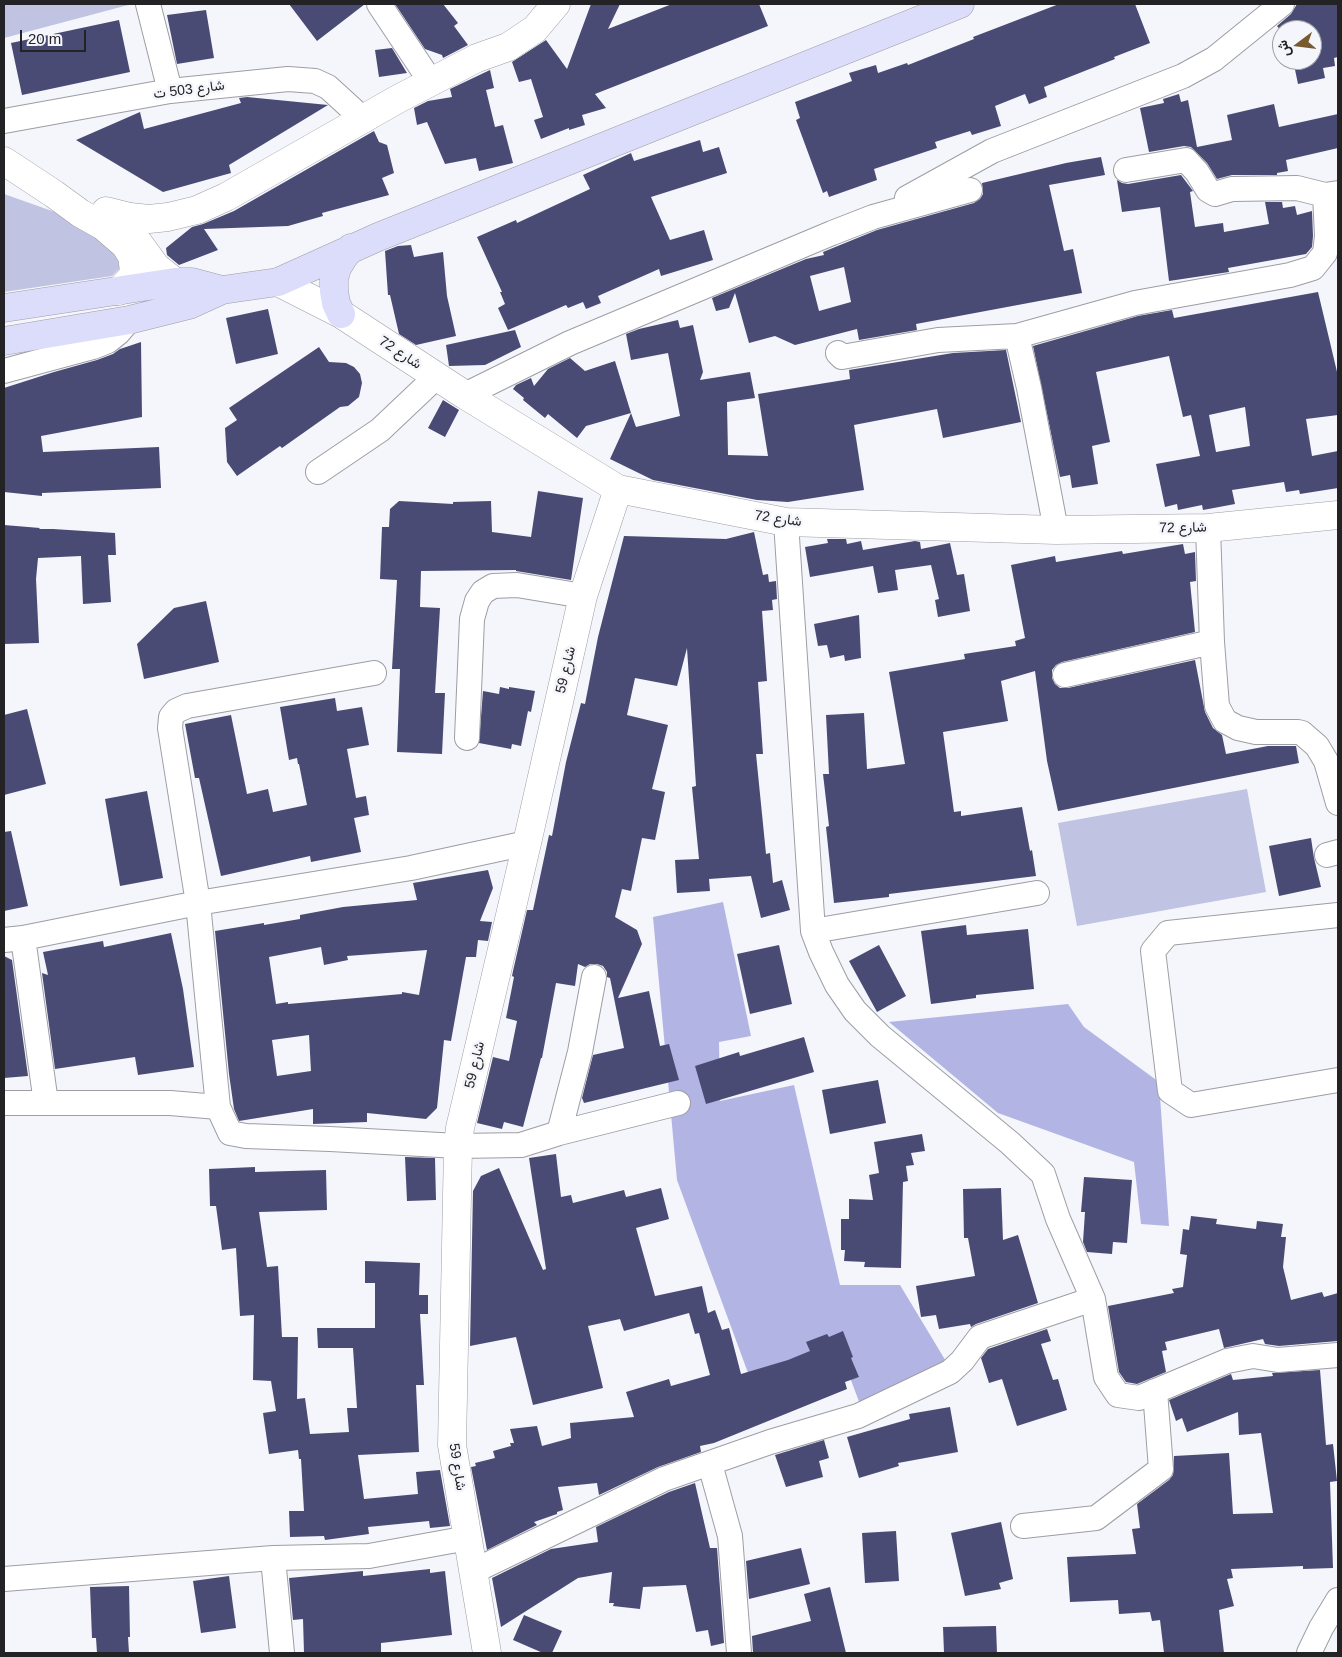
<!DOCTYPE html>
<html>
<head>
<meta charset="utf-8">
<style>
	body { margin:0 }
	#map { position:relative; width:1342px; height:1657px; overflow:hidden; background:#f5f5fc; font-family:Helvetica,Vazirmatn,sans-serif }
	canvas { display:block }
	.frame { position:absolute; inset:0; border:5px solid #232325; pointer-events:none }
	.north { position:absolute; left:1272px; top:20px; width:50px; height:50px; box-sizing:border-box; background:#f5f5fc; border:1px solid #a1a1a6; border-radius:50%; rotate:255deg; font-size:14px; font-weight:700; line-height:20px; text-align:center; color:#232325 }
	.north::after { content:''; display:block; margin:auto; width:18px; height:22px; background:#79592f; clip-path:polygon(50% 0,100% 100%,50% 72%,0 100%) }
	.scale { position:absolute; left:20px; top:30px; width:66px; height:22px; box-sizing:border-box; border:2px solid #232325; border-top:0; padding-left:6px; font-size:15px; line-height:18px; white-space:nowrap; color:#232325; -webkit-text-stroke:4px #f5f5fc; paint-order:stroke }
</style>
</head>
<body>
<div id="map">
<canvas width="1342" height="1657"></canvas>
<div class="frame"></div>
<div class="north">ش</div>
<div class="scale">20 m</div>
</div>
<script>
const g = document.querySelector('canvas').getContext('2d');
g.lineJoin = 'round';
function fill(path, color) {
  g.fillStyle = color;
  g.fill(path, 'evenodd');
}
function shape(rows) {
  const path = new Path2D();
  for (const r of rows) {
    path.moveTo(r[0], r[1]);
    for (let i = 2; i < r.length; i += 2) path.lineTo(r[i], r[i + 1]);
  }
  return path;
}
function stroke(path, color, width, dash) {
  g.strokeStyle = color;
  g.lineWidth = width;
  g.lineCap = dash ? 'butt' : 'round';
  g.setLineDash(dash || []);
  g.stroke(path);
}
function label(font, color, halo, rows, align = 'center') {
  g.font = font + ' Helvetica,Vazirmatn,sans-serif';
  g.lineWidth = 5;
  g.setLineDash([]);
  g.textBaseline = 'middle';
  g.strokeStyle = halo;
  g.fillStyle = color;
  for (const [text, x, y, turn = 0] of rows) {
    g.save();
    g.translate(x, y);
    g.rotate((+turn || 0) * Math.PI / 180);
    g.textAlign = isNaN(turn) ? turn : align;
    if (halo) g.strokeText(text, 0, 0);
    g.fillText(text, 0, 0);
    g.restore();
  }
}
fill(shape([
	[4,4,132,4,4,38],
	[4,194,69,217,116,247,124,264,112,276,4,292],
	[1247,789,1266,892,1077,926,1058,823]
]), '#c0c3e1');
fill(shape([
	[723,902,751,1036,719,1042,720,1101,794,1085,840,1285,900,1285,950,1368,864,1415,839,1348,751,1381,677,1180,653,917],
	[1068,1004,1084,1027,1159,1082,1169,1226,1141,1224,1134,1162,998,1113,889,1022]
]), '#b2b5e4');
fill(shape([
	[289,4,365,4,317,41],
	[395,4,443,4,458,23,454,26,468,45,443,58,442,55,425,49],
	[591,4,620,4,608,29,672,4,759,4,768,26,595,94,606,108,582,115,585,125,569,130,569,128,541,139,534,120,543,117,531,79,519,82,512,62,546,40,567,69],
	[1059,4,1135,4,1150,43,1114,57,1115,59,1044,87,1047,97,1029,104,1025,94,995,106,1001,126,972,135,970,131,935,142,937,148,874,169,877,180,829,197,827,191,823,193,796,120,800,118,795,102,852,81,849,73,876,65,878,73,907,63,908,65,974,39,973,37],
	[1297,4,1338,4,1338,57,1334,58,1335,66,1323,68,1325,78,1298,84,1293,60,1312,60,1312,30,1282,30,1282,32,1277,26,1291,14],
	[206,10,214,58,177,64,167,15],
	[119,20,130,72,22,95,11,43],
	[392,48,407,73,379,77,375,50],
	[490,70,494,88,486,90,495,127,503,125,513,163,479,171,476,158,445,164,427,122,417,125,414,108,428,101,452,97,450,89],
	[1179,94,1181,102,1188,100,1197,147,1232,140,1227,115,1274,104,1279,127,1338,114,1338,148,1286,160,1288,171,1277,173,1277,175,1232,175,1217,179,1207,163,1191,147,1184,146,1149,152,1140,108,1164,103,1163,99],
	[247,97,328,105,229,165,231,173,163,192,76,140,140,112,144,129,241,103,239,98],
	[374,131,379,142,387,145,394,173,382,178,389,195,322,213,323,216,288,226,204,229,218,250,179,265,167,255,166,248,192,227,203,224,234,211],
	[700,140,703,152,719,147,727,173,651,197,670,240,704,230,713,260,661,276,659,269,598,296,601,303,586,309,583,302,568,308,566,305,508,330,498,308,505,304,500,292,502,292,477,237,516,220,517,223,590,189,583,175,631,153,634,161],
	[1101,157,1105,175,1049,185,1064,251,1073,249,1082,293,916,324,917,330,859,340,857,329,795,345,775,336,749,343,735,293,729,308,716,311,712,298,806,259,824,255,823,252,877,230,974,203,980,199,983,194,982,183,1066,163],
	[844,267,851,302,819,311,810,276],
	[1181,175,1193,191,1190,192,1195,227,1223,223,1224,232,1269,224,1265,202,1282,202,1283,208,1295,206,1297,215,1312,211,1313,236,1312,247,1306,254,1228,268,1229,272,1169,281,1160,207,1122,212,1117,180,1122,183,1128,184],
	[411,245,414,257,443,252,447,296,456,336,416,345,399,334,390,295,388,295,385,251,398,246],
	[1318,292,1338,376,1338,415,1306,419,1312,456,1338,451,1338,488,1300,494,1299,490,1286,492,1284,482,1232,490,1235,504,1203,510,1202,505,1178,510,1177,504,1165,507,1156,464,1200,456,1191,415,1183,417,1169,356,1096,372,1110,442,1092,446,1098,484,1072,488,1070,475,1060,477,1033,346,1138,316,1172,310,1174,318],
	[1245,407,1250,446,1216,452,1209,415],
	[268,309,278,354,236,364,226,318],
	[678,320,680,328,693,325,703,372,700,380,750,372,755,398,727,402,728,455,768,456,758,394,850,379,849,370,953,353,1006,350,1021,422,943,438,937,409,854,425,864,490,788,502,757,500,653,480,610,459,631,413,636,427,680,416,668,353,631,360,626,334,639,329],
	[515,330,521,347,485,365,449,366,446,345],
	[141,342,142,417,41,436,43,452,159,447,161,488,42,493,42,496,4,492,4,388,54,372,97,360,113,354,120,349],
	[319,347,329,362,346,363,354,367,360,374,362,383,359,397,348,406,340,407,282,448,280,446,237,476,227,462,225,428,237,420,229,408],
	[570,358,585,371,615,361,631,413,586,426,577,438,548,414,545,418,523,400,524,398,513,389,516,385,531,378,534,386,548,369],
	[443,400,459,410,445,437,428,428],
	[538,491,583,498,571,580,516,571,516,570,421,571,420,607,440,608,435,693,445,693,442,754,397,752,400,669,392,669,397,580,380,579,382,527,389,527,390,509,399,501,453,504,453,502,491,501,492,532,531,537],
	[4,525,40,528,39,529,53,529,115,533,116,555,108,555,111,602,83,604,81,556,38,558,36,579,39,643,4,644],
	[754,532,763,575,768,574,769,582,776,581,777,599,772,600,773,610,762,611,767,681,758,682,763,754,756,754,766,854,770,853,773,883,782,880,790,910,761,918,751,876,709,879,710,891,677,893,675,860,699,859,692,787,696,786,687,648,677,686,635,678,627,715,668,725,652,789,665,792,655,840,642,838,631,891,622,889,615,917,637,930,642,944,618,998,649,991,660,1046,669,1044,679,1080,584,1103,582,1098,593,1055,624,1048,610,978,607,977,607,972,603,966,597,964,590,964,585,967,578,964,575,986,556,983,542,1058,541,1058,523,1127,504,1122,502,1129,477,1123,493,1057,509,1061,517,1021,506,1018,514,977,512,976,513,971,527,910,533,910,549,835,552,836,566,762,581,703,585,704,598,637,624,536,726,539],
	[827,539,846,539,847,544,861,541,863,550,915,541,920,542,921,549,950,543,957,575,964,574,970,611,938,617,935,600,939,599,931,565,895,570,898,590,878,593,873,566,810,577,805,547,828,543],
	[1183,544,1185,554,1195,552,1196,581,1190,582,1195,632,1062,662,1056,665,1052,670,1052,678,1055,684,1060,688,1068,688,1195,660,1205,712,1213,728,1222,735,1226,754,1268,746,1296,746,1299,763,1058,811,1047,761,1035,671,1001,681,1008,721,943,732,954,812,961,811,961,816,1022,807,1030,851,1032,850,1036,876,889,894,889,897,834,903,826,827,829,826,823,774,829,774,826,715,864,713,867,769,905,764,889,672,965,659,964,654,1016,646,1015,641,1025,638,1011,565,1055,556,1056,562,1122,551,1123,554],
	[206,601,219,662,144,679,137,644,174,608],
	[859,615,861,658,845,661,844,655,830,658,827,645,818,646,814,624],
	[500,687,509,689,509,687,535,691,531,712,528,711,521,746,512,744,511,749,479,743,483,691,499,694],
	[335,698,337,711,362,707,369,745,347,749,356,798,366,796,369,815,354,818,361,852,311,862,310,856,221,876,199,778,195,778,185,724,231,715,247,794,268,789,273,812,307,805,299,764,298,764,297,758,289,760,280,707],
	[27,709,46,784,4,795,4,715],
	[147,791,163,878,120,886,105,799],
	[11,831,28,906,4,911,4,832],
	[1311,838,1314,858,1321,887,1279,896,1269,846],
	[488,870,493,888,480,921,492,922,488,941,478,940,476,957,466,957,451,1041,444,1040,437,1108,426,1119,367,1113,367,1122,313,1124,313,1109,239,1121,234,1109,229,1074,215,931,264,923,264,925,300,919,300,915,343,907,417,900,413,883],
	[321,947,324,965,348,960,347,956,427,950,419,995,402,992,402,994,288,1004,288,1002,276,1004,269,957],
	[309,1035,311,1071,277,1076,272,1040],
	[966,925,967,935,1028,929,1034,989,976,995,976,998,931,1004,921,931],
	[171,933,183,989,194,1067,138,1075,135,1057,55,1069,42,973,48,975,43,952,103,941,104,947],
	[779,945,792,1004,750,1014,737,954],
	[879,945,906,996,877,1012,849,961],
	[4,956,12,960,28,1076,4,1078],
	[804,1037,814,1072,706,1104,695,1066,739,1052,740,1056],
	[878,1080,886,1123,830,1134,822,1090],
	[922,1134,925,1151,911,1153,914,1165,906,1166,908,1181,903,1182,901,1268,864,1267,865,1262,844,1261,845,1250,841,1250,841,1219,849,1219,849,1199,873,1200,869,1175,879,1173,874,1142],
	[556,1154,561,1197,571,1195,573,1203,624,1190,626,1197,661,1188,669,1219,636,1228,655,1296,702,1286,708,1313,715,1310,722,1330,729,1328,741,1374,788,1360,810,1351,806,1342,827,1334,829,1337,843,1331,853,1357,851,1358,859,1377,845,1382,847,1389,714,1443,700,1446,701,1452,658,1467,599,1495,597,1483,558,1487,563,1510,557,1512,557,1514,534,1522,537,1525,487,1550,471,1467,476,1466,475,1463,495,1458,493,1451,511,1446,510,1443,514,1443,510,1429,537,1426,542,1446,571,1438,570,1423,634,1417,626,1392,669,1379,671,1386,710,1375,699,1333,695,1334,689,1313,624,1331,620,1319,588,1326,603,1388,533,1405,516,1337,470,1346,473,1191,481,1176,499,1168,543,1270,546,1269,529,1158],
	[405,1157,435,1158,436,1200,407,1201],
	[255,1167,255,1172,326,1170,327,1210,259,1212,267,1267,278,1266,282,1337,298,1337,297,1399,305,1398,310,1434,349,1432,347,1408,357,1408,353,1348,318,1348,317,1328,375,1328,375,1283,365,1283,365,1261,420,1263,419,1295,428,1295,428,1314,420,1314,424,1385,416,1385,419,1452,358,1455,364,1499,418,1494,416,1472,440,1470,450,1526,430,1528,429,1521,368,1527,369,1534,325,1540,324,1536,290,1537,289,1511,304,1511,301,1459,299,1459,298,1450,269,1454,263,1413,276,1411,271,1381,253,1380,254,1315,240,1316,236,1248,222,1250,216,1206,210,1206,209,1169],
	[1084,1177,1132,1180,1127,1243,1113,1242,1112,1254,1087,1252,1083,1242,1085,1212,1081,1212],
	[1001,1188,1003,1240,1018,1235,1038,1303,976,1324,971,1327,970,1324,939,1329,936,1315,921,1317,916,1286,975,1276,968,1238,964,1238,963,1189],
	[1191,1216,1217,1219,1216,1224,1256,1229,1257,1221,1283,1224,1281,1237,1286,1237,1283,1267,1291,1300,1322,1292,1324,1297,1338,1293,1338,1341,1279,1346,1265,1344,1263,1339,1224,1348,1219,1329,1165,1342,1167,1350,1162,1351,1166,1372,1137,1384,1126,1382,1119,1372,1108,1306,1174,1293,1172,1289,1183,1287,1187,1255,1180,1254,1183,1229,1189,1230],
	[1047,1329,1051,1341,1041,1344,1053,1380,1058,1379,1067,1410,1017,1426,1002,1379,989,1383,981,1358,988,1349],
	[1320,1370,1326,1445,1333,1444,1337,1481,1330,1482,1333,1568,1303,1569,1303,1566,1231,1569,1233,1578,1227,1579,1234,1606,1219,1610,1224,1653,1164,1653,1160,1620,1152,1621,1150,1612,1119,1614,1118,1600,1070,1602,1067,1557,1136,1554,1132,1529,1140,1528,1137,1504,1169,1480,1173,1475,1174,1456,1229,1453,1233,1514,1273,1513,1261,1433,1239,1435,1238,1412,1187,1432,1182,1418,1176,1421,1169,1400,1231,1374,1233,1380,1273,1376,1272,1373],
	[950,1407,958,1452,898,1463,899,1466,859,1478,847,1437,910,1419,909,1414],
	[824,1440,829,1458,819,1461,823,1477,786,1487,775,1455],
	[695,1483,710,1548,717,1548,724,1643,711,1646,708,1630,696,1632,686,1585,643,1587,640,1609,613,1606,614,1603,609,1603,612,1572,578,1578,501,1627,492,1578,551,1549,598,1542,596,1527,669,1492],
	[1001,1522,1013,1579,999,1583,1001,1589,965,1596,951,1533],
	[896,1531,899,1581,865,1583,862,1533],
	[801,1548,810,1584,749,1599,746,1561],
	[430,1569,430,1573,445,1571,452,1635,381,1643,381,1653,304,1653,303,1619,293,1620,289,1578,363,1571,363,1576],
	[229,1576,236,1628,201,1633,193,1581],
	[129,1586,130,1637,128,1637,129,1653,97,1653,96,1638,92,1638,90,1587],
	[830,1587,846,1653,753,1653,752,1636,811,1621,804,1594],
	[524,1615,562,1631,552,1653,543,1653,513,1640],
	[996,1626,997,1653,944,1653,943,1627]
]), '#4a4b74');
const minor = shape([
	[148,4,170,91],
	[379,4,431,82],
	[4,121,170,91,288,79,315,81,328,87,363,119],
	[1126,170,1186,160,1197,172,1208,190,1215,194,1232,189,1297,188,1325,195,1338,193],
	[907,198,992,151,1183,76,1214,59,1282,4],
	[1017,336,1029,388,1056,530],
	[838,353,842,357,938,340,1017,336,1135,303,1290,275,1313,268,1325,253,1327,236,1325,195],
	[4,371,93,347,108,341,118,333,129,320],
	[465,395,570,343,832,233,873,217,970,190],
	[318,472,380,430,436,377],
	[786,522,813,931,821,952,837,985,855,1011,880,1036,1010,1143,1043,1174,1058,1219,1093,1299,1106,1377,1118,1395,1139,1398,1227,1361,1253,1356,1278,1360,1338,1355],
	[1208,528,1212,642,1217,706,1225,721,1238,728,1256,732,1298,732,1302,733,1317,746,1326,761,1338,803],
	[374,673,187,706,176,711,171,717,170,728,198,903,218,1107,230,1133,246,1136,330,1139,458,1146,521,1145,559,1133,678,1103],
	[1065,675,1212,642],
	[467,738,472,619,477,601,483,592,493,586,517,585,583,596],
	[1327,855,1338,852],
	[1338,915,1168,933,1153,951,1170,1091,1191,1105,1338,1080],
	[813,931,1037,893],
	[23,938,46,1103],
	[4,940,23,938,198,903,411,868,527,843],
	[4,1103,170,1103,218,1107],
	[559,1133,580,1052,594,977],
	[710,1464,730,1536,739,1653],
	[1023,1526,1096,1518,1161,1469,1155,1391],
	[273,1558,282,1653],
	[474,1571,664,1479,770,1442,858,1416,950,1372,962,1361,980,1337,1093,1299],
	[4,1579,273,1558,369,1556,468,1538],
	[1309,1653,1321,1628,1338,1600]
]);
const tertiary = shape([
	[4,161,54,194,80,213,103,226,125,245,132,256,134,271,132,277,119,291],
	[106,211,130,217,149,219,168,217,197,210,226,197,398,99,477,58,508,47,535,29,556,4],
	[132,234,156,267,175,282],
	[278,282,341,314,465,395,618,489,786,522,1056,530,1208,528,1338,515],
	[487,1653,452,1445,458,1146,460,1128,527,843,583,596,618,489]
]);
const secondary = shape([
	[4,308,175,282,192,282,222,290],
	[341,314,336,303,334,291,334,279,337,268,343,258,351,248],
	[4,341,129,320,189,305,222,290,278,282,378,237,960,4]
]);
stroke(minor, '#9d9ea4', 26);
stroke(tertiary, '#9d9ea4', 29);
stroke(secondary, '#9d9ea4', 29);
stroke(minor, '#fff', 24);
stroke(tertiary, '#fff', 28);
stroke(secondary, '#dcdcfb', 28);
label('14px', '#232325', '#f5f5fc', [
	["شارع 503 ت",189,90,-7],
	["شارع 72",400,353,33],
	["شارع 72",778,519,8],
	["شارع 72",1183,528,-1],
	["شارع 59",566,670,-77],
	["شارع 59",475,1065,-77],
	["شارع 59",457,1467,81]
]);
</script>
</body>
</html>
